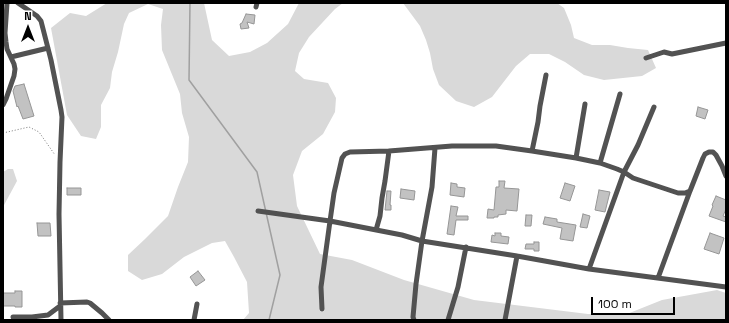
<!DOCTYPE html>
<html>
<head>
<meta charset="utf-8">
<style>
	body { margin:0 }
	#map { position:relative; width:729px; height:323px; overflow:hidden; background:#fff; font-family:"Space Grotesk",sans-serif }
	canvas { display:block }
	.frame { position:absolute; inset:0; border:4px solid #000; pointer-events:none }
	.north { position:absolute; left:8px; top:8px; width:40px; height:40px; -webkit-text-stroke:3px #fff; paint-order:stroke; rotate:0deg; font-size:11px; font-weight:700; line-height:16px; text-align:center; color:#000 }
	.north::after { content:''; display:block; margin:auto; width:14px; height:18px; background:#000; clip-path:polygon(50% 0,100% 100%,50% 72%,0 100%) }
	.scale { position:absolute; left:591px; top:297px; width:84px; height:18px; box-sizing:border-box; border:2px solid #000; border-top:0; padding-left:5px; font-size:12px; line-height:14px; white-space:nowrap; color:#000; -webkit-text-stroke:3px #fff; paint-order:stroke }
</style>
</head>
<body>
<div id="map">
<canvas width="729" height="323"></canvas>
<div class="frame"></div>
<div class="north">N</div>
<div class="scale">100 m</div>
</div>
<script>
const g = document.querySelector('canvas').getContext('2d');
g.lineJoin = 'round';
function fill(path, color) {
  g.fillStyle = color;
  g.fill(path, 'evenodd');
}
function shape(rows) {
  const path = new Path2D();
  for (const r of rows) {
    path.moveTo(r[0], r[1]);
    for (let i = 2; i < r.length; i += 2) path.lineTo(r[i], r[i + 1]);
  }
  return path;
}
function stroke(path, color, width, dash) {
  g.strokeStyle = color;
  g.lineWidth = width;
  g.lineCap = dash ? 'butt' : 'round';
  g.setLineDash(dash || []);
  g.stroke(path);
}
fill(shape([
	[107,3,204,3,212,40,229,56,250,52,267,43,288,24,299,3,343,3,335,9,309,37,299,53,295,71,304,79,328,83,336,98,335,112,323,134,302,151,293,175,297,206,320,254,352,260,404,280,474,300,588,314,627,314,662,300,717,290,726,293,726,320,243,320,249,313,247,282,234,257,225,241,212,243,184,257,162,274,142,280,128,271,128,255,145,239,168,216,178,187,188,162,189,137,182,113,180,94,162,50,161,25,163,9,148,4,129,13,124,24,118,52,112,72,110,88,101,105,101,127,96,139,81,136,67,115,51,28,70,13,86,16],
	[403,3,557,3,564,8,571,25,574,38,592,45,610,45,628,48,648,50,656,68,642,76,604,80,584,75,565,62,549,54,530,54,516,66,492,97,474,107,456,101,439,85,433,69,430,53,426,40,420,26],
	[8,169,13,169,17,181,3,207,3,172]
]), '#d9d9d9');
stroke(shape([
	[190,3,189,80,257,172,280,275,269,320]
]), '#a0a0a0', 1.5);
const building = shape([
	[246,14,255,15,254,24,247,22,249,28,241,29,240,24,242,23,246,14],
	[24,84,34,116,23,119,18,106,17,107,13,91,15,86,24,84],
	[698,107,708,110,705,119,696,116,698,107],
	[499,181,505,181,504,188,519,189,517,211,506,210,506,214,498,215,498,217,494,217,494,218,487,218,488,209,494,210,496,187,499,187,499,181],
	[451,183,457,184,457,187,465,188,464,197,450,195,451,183],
	[565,183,575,186,570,201,560,198,565,183],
	[67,188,81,188,81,195,67,195,67,188],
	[401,189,415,191,414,200,400,198,401,189],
	[599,190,610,192,605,212,595,210,599,190],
	[387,191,391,191,390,205,391,205,391,210,385,210,387,191],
	[716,196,726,200,726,209,723,216,726,217,726,222,709,216,713,206,712,205,716,196],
	[451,206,458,207,456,216,468,216,468,220,456,220,454,235,447,234,451,206],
	[583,214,590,216,587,228,580,227,583,214],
	[526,215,532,215,531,226,525,226,526,215],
	[545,217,557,219,557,222,576,225,573,241,560,239,562,228,543,224,545,217],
	[37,223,50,223,51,236,38,236,37,223],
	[495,233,501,233,501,236,509,237,508,244,491,242,492,235,495,236,495,233],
	[710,233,724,238,719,254,704,249,710,233],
	[534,242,539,242,539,251,534,251,534,249,525,249,526,244,534,244,534,242],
	[198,271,205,280,196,286,190,277,198,271],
	[15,291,22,291,22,307,15,307,15,306,3,306,3,293,15,293,15,291]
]);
fill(building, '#c2c2c2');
stroke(building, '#969696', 1);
stroke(shape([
	[3,133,29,127,39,132,55,155]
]), '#747474', 1, [1, 2]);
stroke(shape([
	[18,3,37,16,41,21,51,60,61,110,62,117,60,162,59,214,61,320],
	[256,7,257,3],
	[11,57,48,48],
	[646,58,664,52,672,54,726,43],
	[546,75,540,106,538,122,532,151,576,158],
	[585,104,576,158,600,163],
	[3,105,6,99,14,76,15,69,14,64,7,49,6,42,5,33,7,3],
	[654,107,638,145,624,172,633,178,678,193,685,193,690,191,703,158,705,154,709,152,713,152,716,155,722,166,726,176],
	[532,151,496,146,452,146,389,151,350,152,345,154,342,158,334,193,330,221,402,235,422,241,517,256,589,269,726,287],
	[258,211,330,221,321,287,322,309],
	[376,230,380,216,382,198,385,181,389,151],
	[589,269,624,172,617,169,600,163,620,94],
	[658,278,690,191],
	[60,303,87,302,90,303,102,313,109,320],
	[13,317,32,317,48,315,60,306],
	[194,320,197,304],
	[414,320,413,317,416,284,422,241,432,187,435,148],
	[448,320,458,287,466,247],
	[505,320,517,256]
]), '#525252', 5);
</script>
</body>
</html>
